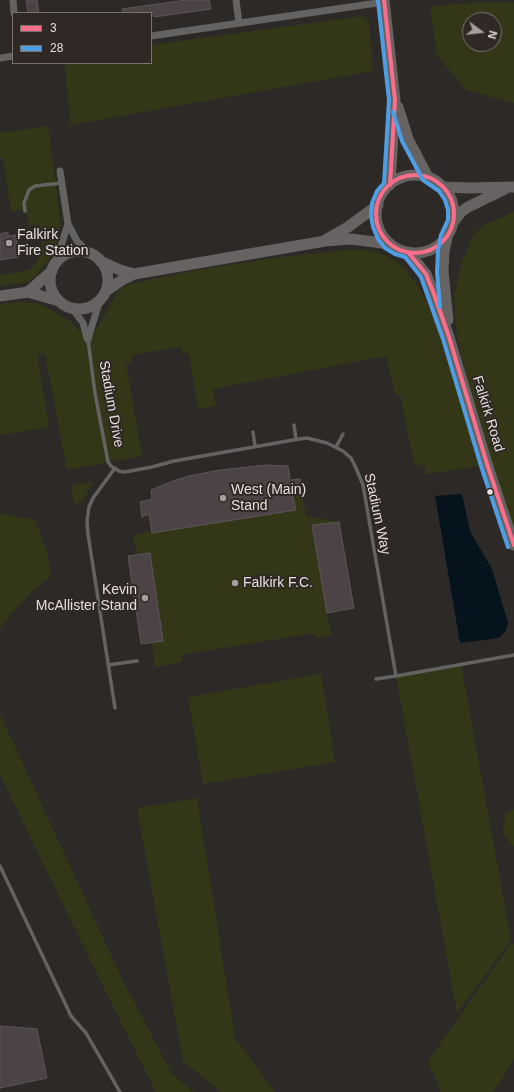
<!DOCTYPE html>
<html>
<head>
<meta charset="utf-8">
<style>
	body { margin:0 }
	#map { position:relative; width:514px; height:1092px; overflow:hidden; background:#2d2927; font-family:Arial,sans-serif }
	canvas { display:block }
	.legend { position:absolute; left:12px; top:12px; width:140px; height:52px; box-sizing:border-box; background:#302824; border:1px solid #78716e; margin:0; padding:5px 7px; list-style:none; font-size:12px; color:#e4dedc }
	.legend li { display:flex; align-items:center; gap:8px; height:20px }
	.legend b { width:20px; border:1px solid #78716e }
	.north { position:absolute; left:462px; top:12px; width:40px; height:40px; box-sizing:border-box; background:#302824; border:1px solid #78716e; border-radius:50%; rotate:105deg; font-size:11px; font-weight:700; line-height:16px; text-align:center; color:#e4dedc }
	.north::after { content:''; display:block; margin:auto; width:14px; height:18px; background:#a49f9d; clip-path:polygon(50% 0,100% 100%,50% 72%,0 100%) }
</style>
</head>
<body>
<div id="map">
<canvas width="514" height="1092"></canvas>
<ul class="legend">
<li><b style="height:5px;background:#fb6d88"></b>3</li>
<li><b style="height:5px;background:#4d9ee5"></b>28</li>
</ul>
<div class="north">N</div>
</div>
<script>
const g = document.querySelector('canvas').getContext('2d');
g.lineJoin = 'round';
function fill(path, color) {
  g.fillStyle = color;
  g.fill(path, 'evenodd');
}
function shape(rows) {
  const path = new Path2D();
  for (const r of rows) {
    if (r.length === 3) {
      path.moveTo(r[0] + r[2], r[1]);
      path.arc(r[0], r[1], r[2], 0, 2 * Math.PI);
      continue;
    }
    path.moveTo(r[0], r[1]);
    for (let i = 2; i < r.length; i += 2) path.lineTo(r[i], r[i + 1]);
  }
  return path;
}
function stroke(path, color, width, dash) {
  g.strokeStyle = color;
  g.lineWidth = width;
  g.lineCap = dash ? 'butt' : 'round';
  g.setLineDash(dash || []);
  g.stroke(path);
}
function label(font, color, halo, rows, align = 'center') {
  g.font = font + ' Arial,sans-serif';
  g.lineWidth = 4;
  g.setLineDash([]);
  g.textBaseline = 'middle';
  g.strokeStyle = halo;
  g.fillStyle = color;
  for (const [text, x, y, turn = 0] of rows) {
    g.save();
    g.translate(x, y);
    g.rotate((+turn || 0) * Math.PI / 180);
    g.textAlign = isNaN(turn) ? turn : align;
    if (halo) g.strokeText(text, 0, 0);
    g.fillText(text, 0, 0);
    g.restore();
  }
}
fill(shape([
	[489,2,514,3,514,103,466,90,437,55,430,6],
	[470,20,494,20,494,44,470,44],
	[363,16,369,20,373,71,71,125,64,63,151,63,151,45],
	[48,126,59,209,60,228,57,242,52,255,35,277,26,283,0,286,0,275,25,271,30,269,35,265,41,254,42,246,40,225,29,226,26,209,11,212,3,158,0,158,0,133],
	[514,212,514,528,487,464,457,337,454,297,462,261,473,235,484,225],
	[350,250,366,250,382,254,395,261,405,269,418,286,428,305,439,332,480,466,426,474,425,467,414,463,400,395,395,394,386,356,213,389,216,406,198,409,189,353,182,354,181,347,131,355,132,363,126,364,142,456,67,470,45,354,37,355,49,427,0,435,0,304,19,302,36,303,42,305,70,321,88,340,103,319,118,291,124,286,162,277,202,269,281,257],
	[265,465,288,466,290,480,300,479,302,487,291,488,293,497,302,495,307,518,318,518,339,522,354,608,327,613,332,635,317,638,314,633,181,655,182,662,155,667,152,642,141,644,128,556,137,555,133,535,152,531,149,515,142,517,140,502,152,499,151,490,170,482,189,476,220,470],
	[93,482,82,502,74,504,71,485],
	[0,513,35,520,48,554,50,577,35,589,12,613,0,628],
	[461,664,511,940,457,1013,396,676],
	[321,674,335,762,203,784,188,697],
	[0,714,122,979,172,1074,194,1092,156,1092,110,1000,0,775],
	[197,798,235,1038,275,1092,221,1092,183,1061,137,808],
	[514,809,514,847,503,833,505,814],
	[514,944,514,1060,493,1092,441,1092,428,1061,510,945]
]), '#343717');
fill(shape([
	[462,494,470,531,492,569,508,623,506,631,499,638,460,643,435,496]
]), '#04131c');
const building = shape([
	[26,0,37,0,39,13,28,13,26,0],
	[186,0,209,0,211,9,154,17,153,13,123,13,122,9,186,0],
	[8,232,8,236,16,235,19,257,0,260,0,234,8,232],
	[265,465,288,466,290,480,300,479,302,487,291,488,296,510,152,533,149,514,142,517,140,502,152,499,151,490,170,482,189,476,220,470,265,465],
	[339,522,354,608,327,613,312,525,339,522],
	[150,553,163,641,141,644,128,556,150,553],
	[0,1026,37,1029,47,1078,0,1088,0,1026]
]);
fill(building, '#4d4346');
stroke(building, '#5a5656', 1);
stroke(shape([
	[25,211,24,203,29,190,35,186,62,183],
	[88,340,95,393,108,462,111,466,119,471,125,472,152,467,174,461,299,439,307,438,327,443,343,451,351,458,356,468,363,485,396,676,514,655],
	[294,425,296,439],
	[253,432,255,446],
	[336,447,343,434],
	[115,468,93,498,89,507,87,521,88,534,115,708],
	[108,665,137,661],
	[376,679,396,676],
	[0,866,71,1016,86,1033,120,1092]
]), '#646362', 3.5);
stroke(shape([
	[13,0,14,13],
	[236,0,239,23],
	[151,36,384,2],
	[0,58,13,56],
	[60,171,68,224],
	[56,262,68,224,77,241,90,254],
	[72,308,83,323,87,338],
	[88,340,90,332,100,300]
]), '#646362', 7);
stroke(shape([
	[384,0,395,100,390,185],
	[398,107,408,139,428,177],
	[415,214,39],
	[443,187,468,188,514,187],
	[454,221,461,212,468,207,505,189],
	[447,238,444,251,443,271,448,320],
	[327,239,348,227,378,205],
	[79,280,29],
	[408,252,426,274,434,294,449,337,487,464,514,545],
	[100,261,120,270,134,274],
	[106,291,122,280,134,274,325,241,351,239,390,244],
	[28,292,52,271],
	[0,296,28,292,59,301]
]), '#666362', 11);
stroke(shape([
	[384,0,395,100,390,185],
	[415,214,39],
	[408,252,426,274,434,294,449,337,487,464,514,545]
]), '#fb6d88', 4);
stroke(shape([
	[378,1,389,100,384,183,377,191,372,203,371,216,373,227,378,239,385,248,395,254,405,257,421,277,443,339,481,466,508,547],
	[393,112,402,141,423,180,439,191,445,200,448,210,448,220,441,235,438,251,437,272,440,307]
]), '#4d9ee5', 4);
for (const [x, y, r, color] of [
	[9,243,4,"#a49f9d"],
	[490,492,3.5,"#e4dedc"],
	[223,498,4,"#a49f9d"],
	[235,583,4,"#a49f9d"],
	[145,598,4,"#a49f9d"]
]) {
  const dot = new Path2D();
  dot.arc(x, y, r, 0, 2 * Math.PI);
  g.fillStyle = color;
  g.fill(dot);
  stroke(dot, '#302824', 1.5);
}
label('14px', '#e4dedc', '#302824', [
	["Falkirk",17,235],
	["Fire Station",17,251],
	["West (Main)",231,490],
	["Stand",231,506],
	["Falkirk F.C.",243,583],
	["Kevin",137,590,"right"],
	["McAllister Stand",137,606,"right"]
], 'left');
label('14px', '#e4dedc', '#302824', [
	["Stadium Drive",111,404,80],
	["Falkirk Road",488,414,73],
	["Stadium Way",377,514,78]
]);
</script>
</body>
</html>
